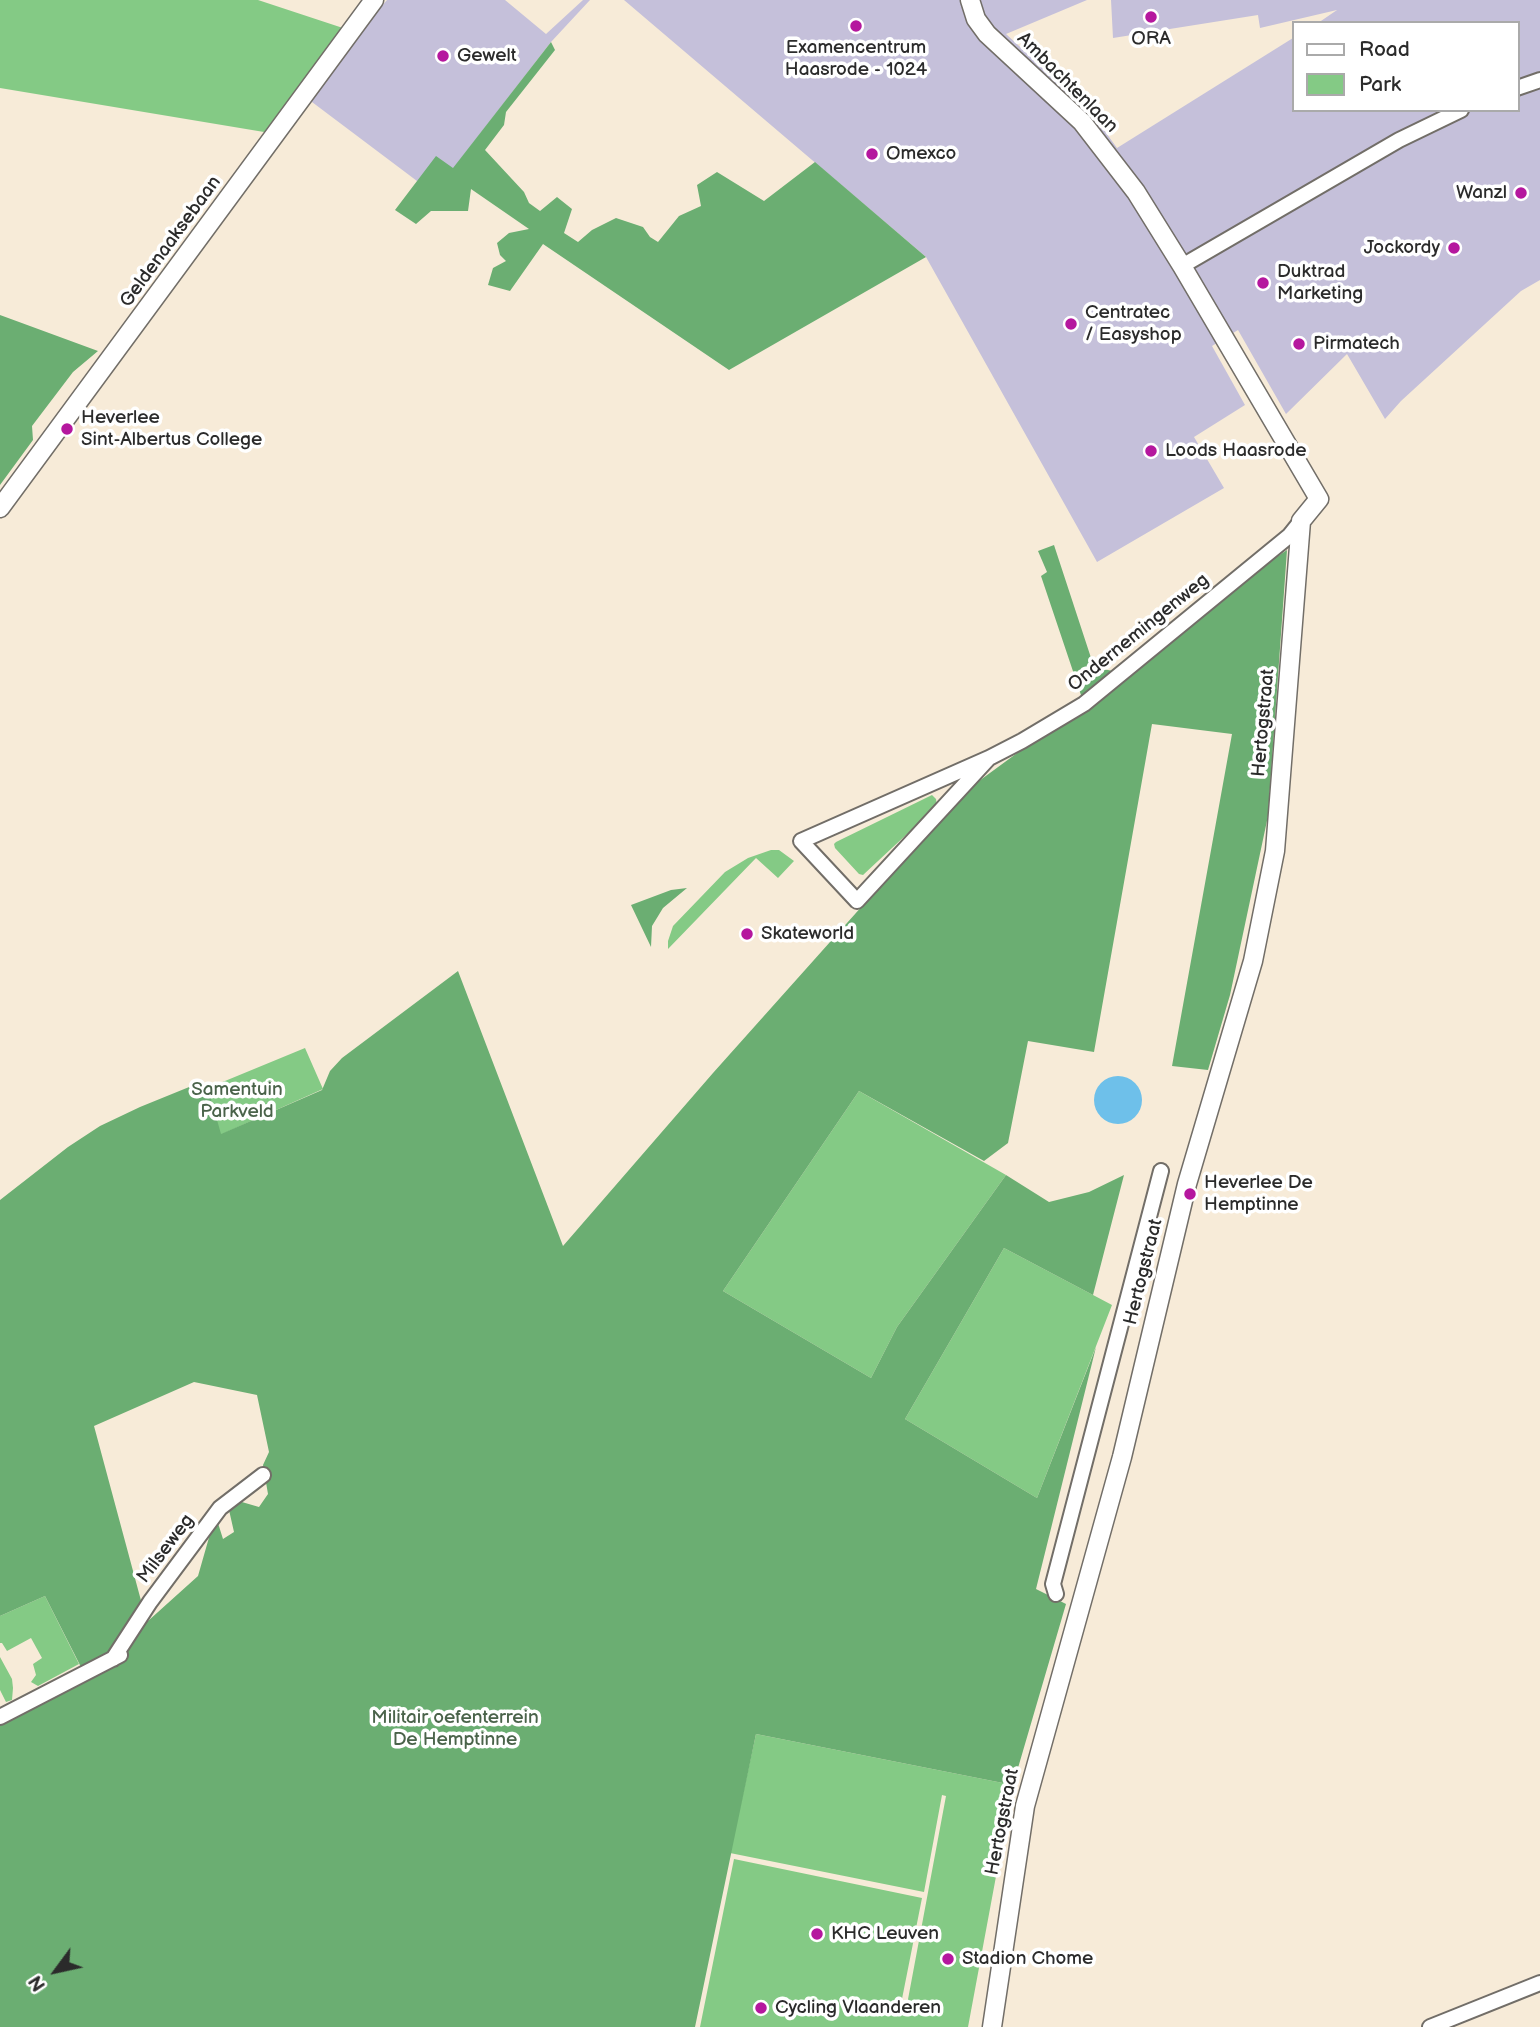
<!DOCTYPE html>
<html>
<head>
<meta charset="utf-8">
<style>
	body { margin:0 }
	#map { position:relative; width:1540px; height:2027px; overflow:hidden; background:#f7ebd8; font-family:"Balsamiq Sans",sans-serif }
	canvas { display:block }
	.legend { position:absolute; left:1292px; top:21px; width:228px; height:91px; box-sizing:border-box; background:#fff; border:2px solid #aaa; margin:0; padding:9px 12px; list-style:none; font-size:21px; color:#2b2b2b }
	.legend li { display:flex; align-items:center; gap:14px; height:35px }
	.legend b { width:35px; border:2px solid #aaa }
	.north { position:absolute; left:21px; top:1936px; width:70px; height:70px; -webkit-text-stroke:5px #fff; paint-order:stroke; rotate:237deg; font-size:19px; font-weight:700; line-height:28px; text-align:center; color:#2b2b2b }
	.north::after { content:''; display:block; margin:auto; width:24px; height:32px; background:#2b2b2b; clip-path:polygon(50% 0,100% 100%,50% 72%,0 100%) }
</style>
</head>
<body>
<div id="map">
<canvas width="1540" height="2027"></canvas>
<ul class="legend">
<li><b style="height:9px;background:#fff"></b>Road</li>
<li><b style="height:19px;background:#84ca85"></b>Park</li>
</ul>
<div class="north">N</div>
</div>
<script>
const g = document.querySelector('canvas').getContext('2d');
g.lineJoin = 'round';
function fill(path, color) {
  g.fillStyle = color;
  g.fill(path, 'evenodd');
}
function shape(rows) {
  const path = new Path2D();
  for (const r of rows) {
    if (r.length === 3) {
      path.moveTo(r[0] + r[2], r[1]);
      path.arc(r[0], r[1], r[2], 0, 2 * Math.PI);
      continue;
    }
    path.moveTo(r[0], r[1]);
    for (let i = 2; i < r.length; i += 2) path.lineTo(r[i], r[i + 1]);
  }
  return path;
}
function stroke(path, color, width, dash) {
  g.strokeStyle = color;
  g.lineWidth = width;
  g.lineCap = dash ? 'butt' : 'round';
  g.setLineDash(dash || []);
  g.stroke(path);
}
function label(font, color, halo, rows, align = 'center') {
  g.font = font + ' "Balsamiq Sans",sans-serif';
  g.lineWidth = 7;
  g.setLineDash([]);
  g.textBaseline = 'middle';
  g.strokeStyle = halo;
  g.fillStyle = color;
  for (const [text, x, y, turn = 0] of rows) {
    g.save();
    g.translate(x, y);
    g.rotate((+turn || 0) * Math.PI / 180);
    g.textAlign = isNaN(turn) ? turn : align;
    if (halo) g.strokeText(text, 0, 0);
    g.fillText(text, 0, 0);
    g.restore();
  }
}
fill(shape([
	[387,0,505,0,546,34,583,0,590,0,551,42,453,169,417,181,304,96],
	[624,0,1087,0,1006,34,1091,112,1117,148,1293,38,1293,110,1517,110,1517,23,1318,23,1337,10,1260,28,1258,15,1113,38,1111,0,1540,0,1540,280,1521,291,1401,401,1385,419,1347,354,1286,414,1238,330,1212,346,1245,405,1194,437,1224,488,1097,562,926,257]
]), '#c5c0da');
fill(shape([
	[0,0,258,0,352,31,276,134,0,88],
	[932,795,936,799,937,806,863,875,859,874,835,848,834,844,836,842],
	[771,850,779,850,794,861,778,878,756,858,668,949,668,941,673,926,725,872,748,858],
	[305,1048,323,1089,220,1135,208,1088],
	[859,1091,1006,1175,897,1327,871,1378,723,1291],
	[1004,1248,1112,1305,1037,1498,905,1419],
	[45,1596,79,1664,38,1686,31,1682,36,1675,33,1664,42,1658,31,1638,7,1651,2,1643,0,1643,0,1616],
	[0,1657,12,1679,13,1688,12,1700,6,1702,0,1690],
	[756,1734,1013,1785,968,2027,700,2027,734,1859,922,1898,900,2009,906,2010,946,1796,942,1795,924,1892,730,1853]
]), '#84ca85');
fill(shape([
	[551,42,555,50,506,112,504,125,485,150,524,192,529,203,540,211,557,197,572,209,564,233,578,242,592,230,616,218,643,227,650,237,658,242,679,216,701,206,697,185,717,172,764,201,815,162,926,257,729,370,543,244,510,291,488,285,493,268,506,261,500,255,497,243,509,233,529,229,471,189,468,211,431,211,416,224,395,210,436,156,453,168],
	[0,315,98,351,73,372,32,426,33,440,0,485],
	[1054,545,1094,667,1122,673,1250,575,1287,550,1268,816,1230,995,1208,1070,1172,1066,1232,734,1152,724,1094,1052,1028,1041,1008,1143,984,1161,859,1091,723,1291,871,1378,897,1327,1006,1175,1049,1202,1089,1192,1124,1175,1093,1295,1004,1248,905,1419,1037,1498,1096,1347,1036,1589,1066,1604,1013,1785,756,1734,695,2027,0,2027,0,1717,84,1673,45,1596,0,1616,0,1200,68,1147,100,1126,140,1107,199,1083,208,1088,221,1134,322,1090,330,1071,342,1058,458,971,563,1246,713,1073,964,792,1084,704,1041,576,1047,572,1038,551],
	[194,1382,257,1395,269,1452,263,1465,268,1494,259,1507,235,1500,229,1510,234,1532,223,1539,217,1520,212,1527,198,1576,148,1621,143,1608,94,1426],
	[687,888,663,908,652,926,651,947,631,905,671,890]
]), '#6bae72');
fill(shape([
	[1118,1100,24]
]), '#6ec0ea');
const minor = shape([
	[1517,88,1540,80],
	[1182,266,1399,140,1461,110],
	[989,758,857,901,801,841,989,758,1022,741,1084,704,1289,536,1301,521],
	[1056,1594,1053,1584,1161,1171],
	[113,1659,150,1602,220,1508,263,1475],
	[0,1717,120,1655],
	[1430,2027,1540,1983]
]);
const tertiary = shape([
	[970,0,976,19,987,34,1082,122,1136,192,1182,266,1319,499,1301,521,1275,851,1253,961,1187,1184,1122,1457,1025,1806,992,2027],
	[0,508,374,0]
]);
stroke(minor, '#726e68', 18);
stroke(tertiary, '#726e68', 21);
stroke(minor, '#fff', 14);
stroke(tertiary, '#fff', 18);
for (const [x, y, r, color] of [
	[1151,17,7,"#b5179e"],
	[856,26,7,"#b5179e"],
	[443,56,7,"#b5179e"],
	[872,154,7,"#b5179e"],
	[1521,193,7,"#b5179e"],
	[1454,248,7,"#b5179e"],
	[1263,283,7,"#b5179e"],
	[1071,324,7,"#b5179e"],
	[1299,344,7,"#b5179e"],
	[67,429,7,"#b5179e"],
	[1151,451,7,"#b5179e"],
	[747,934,7,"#b5179e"],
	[1190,1194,7,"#b5179e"],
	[817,1934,7,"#b5179e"],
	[948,1959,7,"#b5179e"],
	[761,2008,7,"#b5179e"]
]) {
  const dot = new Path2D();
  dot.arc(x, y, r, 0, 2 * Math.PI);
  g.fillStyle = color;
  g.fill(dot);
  stroke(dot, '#fff', 2.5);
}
label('19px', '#2b2b2b', '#fff', [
	["ORA",1151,39,"center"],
	["Examencentrum",856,48,"center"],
	["Haasrode - 1024",856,70,"center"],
	["Gewelt",457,56],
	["Omexco",886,154],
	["Wanzl",1507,193,"right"],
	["Jockordy",1440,248,"right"],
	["Duktrad",1277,272],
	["Marketing",1277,294],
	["Centratec",1085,313],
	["/ Easyshop",1085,335],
	["Pirmatech",1313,344],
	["Heverlee",81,418],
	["Sint-Albertus College",81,440],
	["Loods Haasrode",1165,451],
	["Skateworld",761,934],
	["Heverlee De",1204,1183],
	["Hemptinne",1204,1205],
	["KHC Leuven",831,1934],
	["Stadion Chome",962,1959],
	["Cycling Vlaanderen",775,2008]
], 'left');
label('19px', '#2b2b2b', '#fff', [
	["Ambachtenlaan",1067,83,45],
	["Geldenaaksebaan",171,242,-54],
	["Ondernemingenweg",1139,633,-39],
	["Hertogstraat",1264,723,-85],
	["Hertogstraat",1144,1272,-76],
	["Milseweg",166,1549,-53],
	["Hertogstraat",1003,1822,-79]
]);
label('19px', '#4a634a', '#fff', [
	["Samentuin",237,1090],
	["Parkveld",237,1112],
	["Militair oefenterrein",455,1718],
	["De Hemptinne",455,1740]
]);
</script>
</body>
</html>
